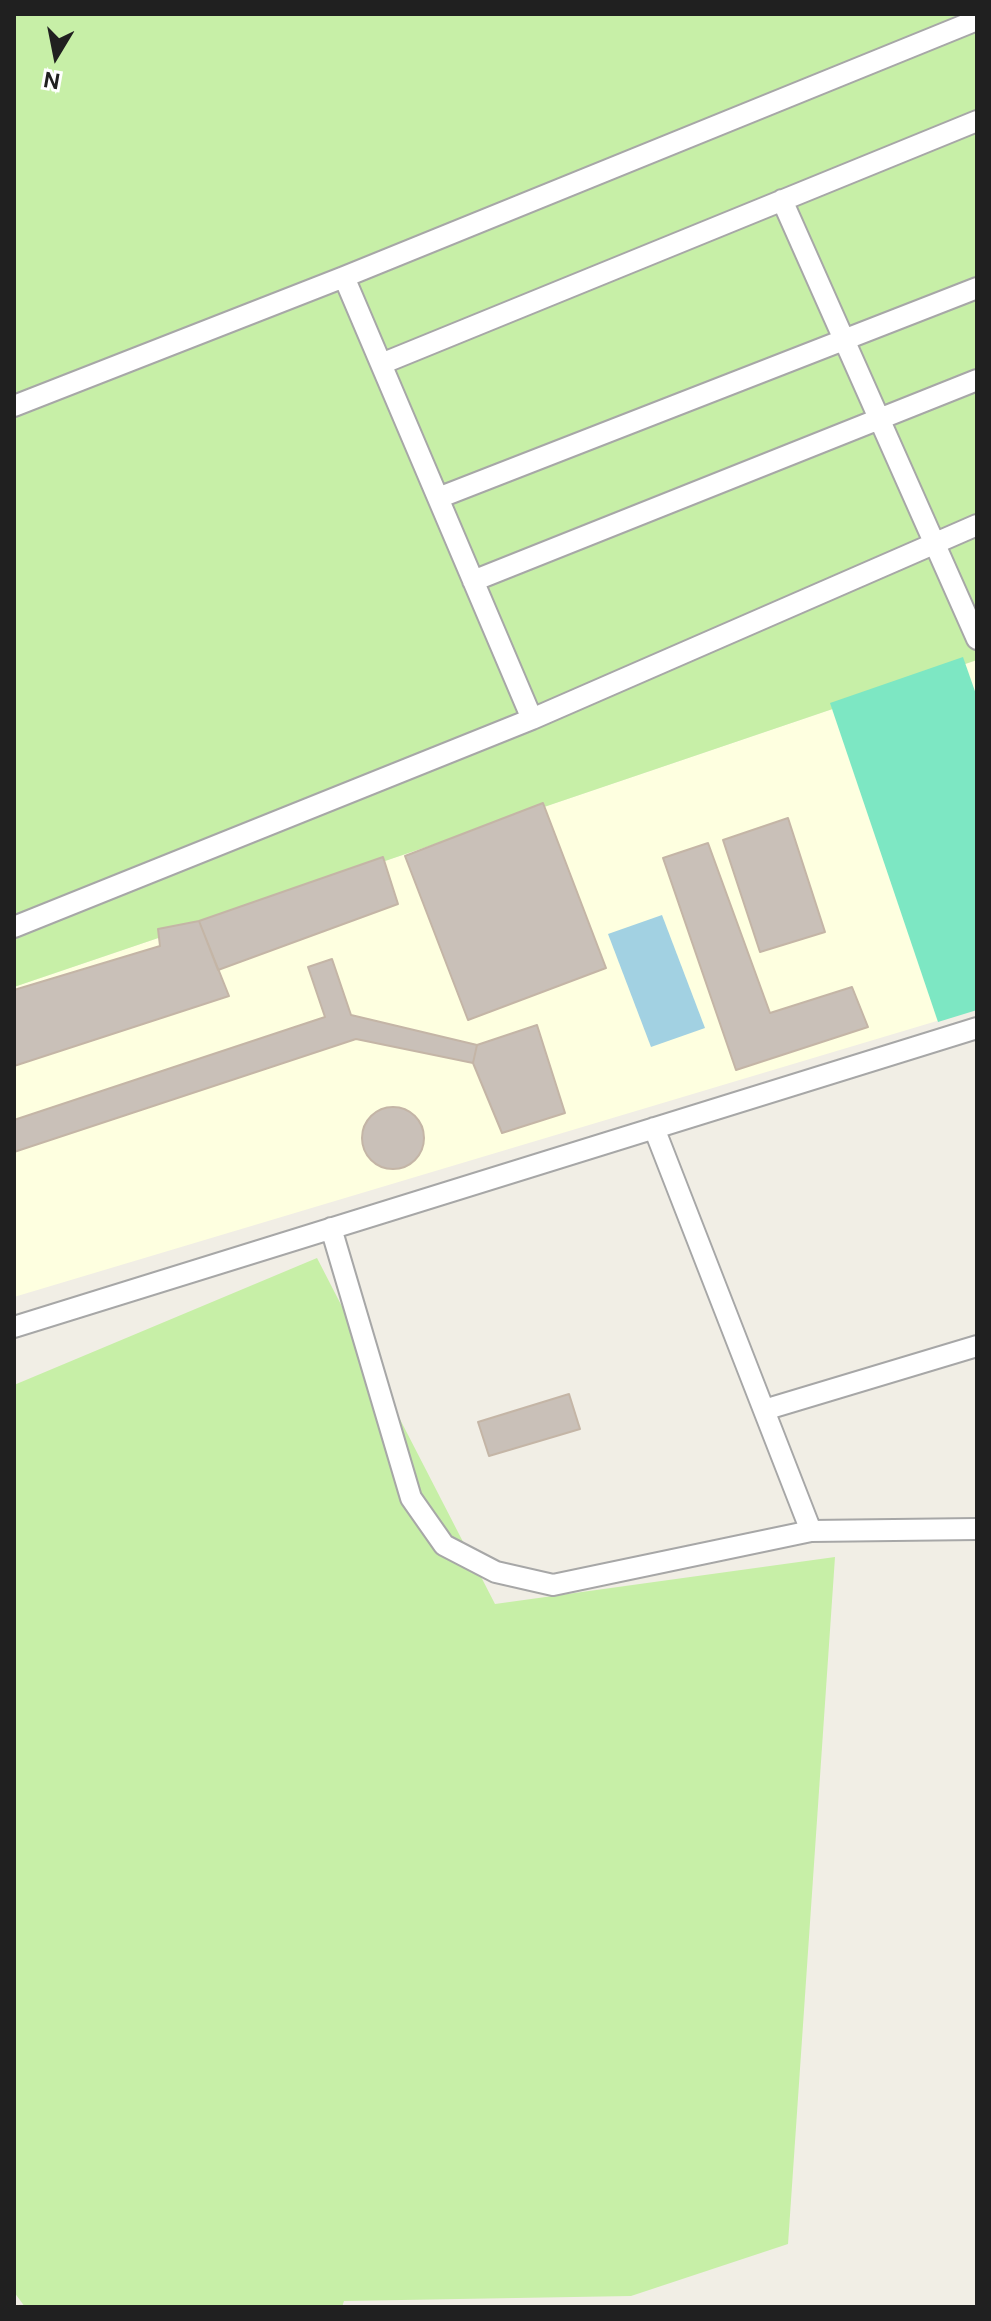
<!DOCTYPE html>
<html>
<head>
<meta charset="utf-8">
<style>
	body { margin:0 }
	#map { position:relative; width:991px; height:2321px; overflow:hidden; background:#f1eee5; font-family:"DM Sans",sans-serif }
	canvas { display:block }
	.frame { position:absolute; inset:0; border:16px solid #202020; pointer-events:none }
	.north { position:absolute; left:16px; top:16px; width:80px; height:80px; -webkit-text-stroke:6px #fff; paint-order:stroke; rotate:190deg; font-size:22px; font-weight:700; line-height:32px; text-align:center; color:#202020 }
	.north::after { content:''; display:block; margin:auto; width:28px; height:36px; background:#202020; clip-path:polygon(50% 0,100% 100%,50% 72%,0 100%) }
</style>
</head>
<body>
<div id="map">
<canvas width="991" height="2321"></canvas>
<div class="frame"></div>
<div class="north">N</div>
</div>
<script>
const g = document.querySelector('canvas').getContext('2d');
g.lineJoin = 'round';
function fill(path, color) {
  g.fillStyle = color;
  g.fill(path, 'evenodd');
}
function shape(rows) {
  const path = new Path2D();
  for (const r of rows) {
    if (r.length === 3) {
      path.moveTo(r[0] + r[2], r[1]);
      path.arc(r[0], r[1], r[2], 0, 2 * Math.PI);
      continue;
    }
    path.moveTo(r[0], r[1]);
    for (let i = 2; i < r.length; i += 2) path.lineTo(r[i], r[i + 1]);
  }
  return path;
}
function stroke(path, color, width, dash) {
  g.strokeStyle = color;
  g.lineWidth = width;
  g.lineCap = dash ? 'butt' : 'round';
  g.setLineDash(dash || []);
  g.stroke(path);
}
fill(shape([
	[977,660,977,1009,14,1297,14,987]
]), '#feffe0');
fill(shape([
	[14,14,977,14,977,660,14,987],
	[317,1258,495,1604,835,1557,788,2244,631,2296,344,2301,342,2307,25,2307,14,2292,14,1385]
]), '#c7efa7');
fill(shape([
	[963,657,977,697,977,1010,938,1022,830,703]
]), '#7de7c3');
fill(shape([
	[662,915,705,1028,651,1047,608,934]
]), '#a2d1e2');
const building = shape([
	[543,803,606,968,468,1020,405,856,543,803],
	[788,818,825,932,760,952,723,840,788,818],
	[708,843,770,1013,852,987,868,1027,736,1070,663,858,708,843],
	[383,857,398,904,218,970,199,921,383,857],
	[199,921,229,996,14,1066,14,990,160,946,158,929,199,921],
	[332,959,351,1015,477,1045,473,1063,356,1039,14,1152,14,1120,325,1017,308,967,332,959],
	[537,1025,565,1113,502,1133,473,1063,477,1045,537,1025],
	[393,1138,31],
	[569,1394,580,1429,489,1456,478,1422,569,1394]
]);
fill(building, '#c9c0b8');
stroke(building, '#c4b5a6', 2);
const lane = shape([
	[782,200,977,639],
	[344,277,532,719],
	[381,364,977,121],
	[14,406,344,277,977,20],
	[438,498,977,288],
	[473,581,977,380],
	[14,927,532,719,977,525],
	[654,1128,811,1531],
	[331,1228,411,1498,444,1545,496,1572,553,1585,811,1531,977,1529],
	[14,1327,977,1028],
	[764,1410,977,1346]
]);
stroke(lane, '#a7a7a7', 24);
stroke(lane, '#fff', 20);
</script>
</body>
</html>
